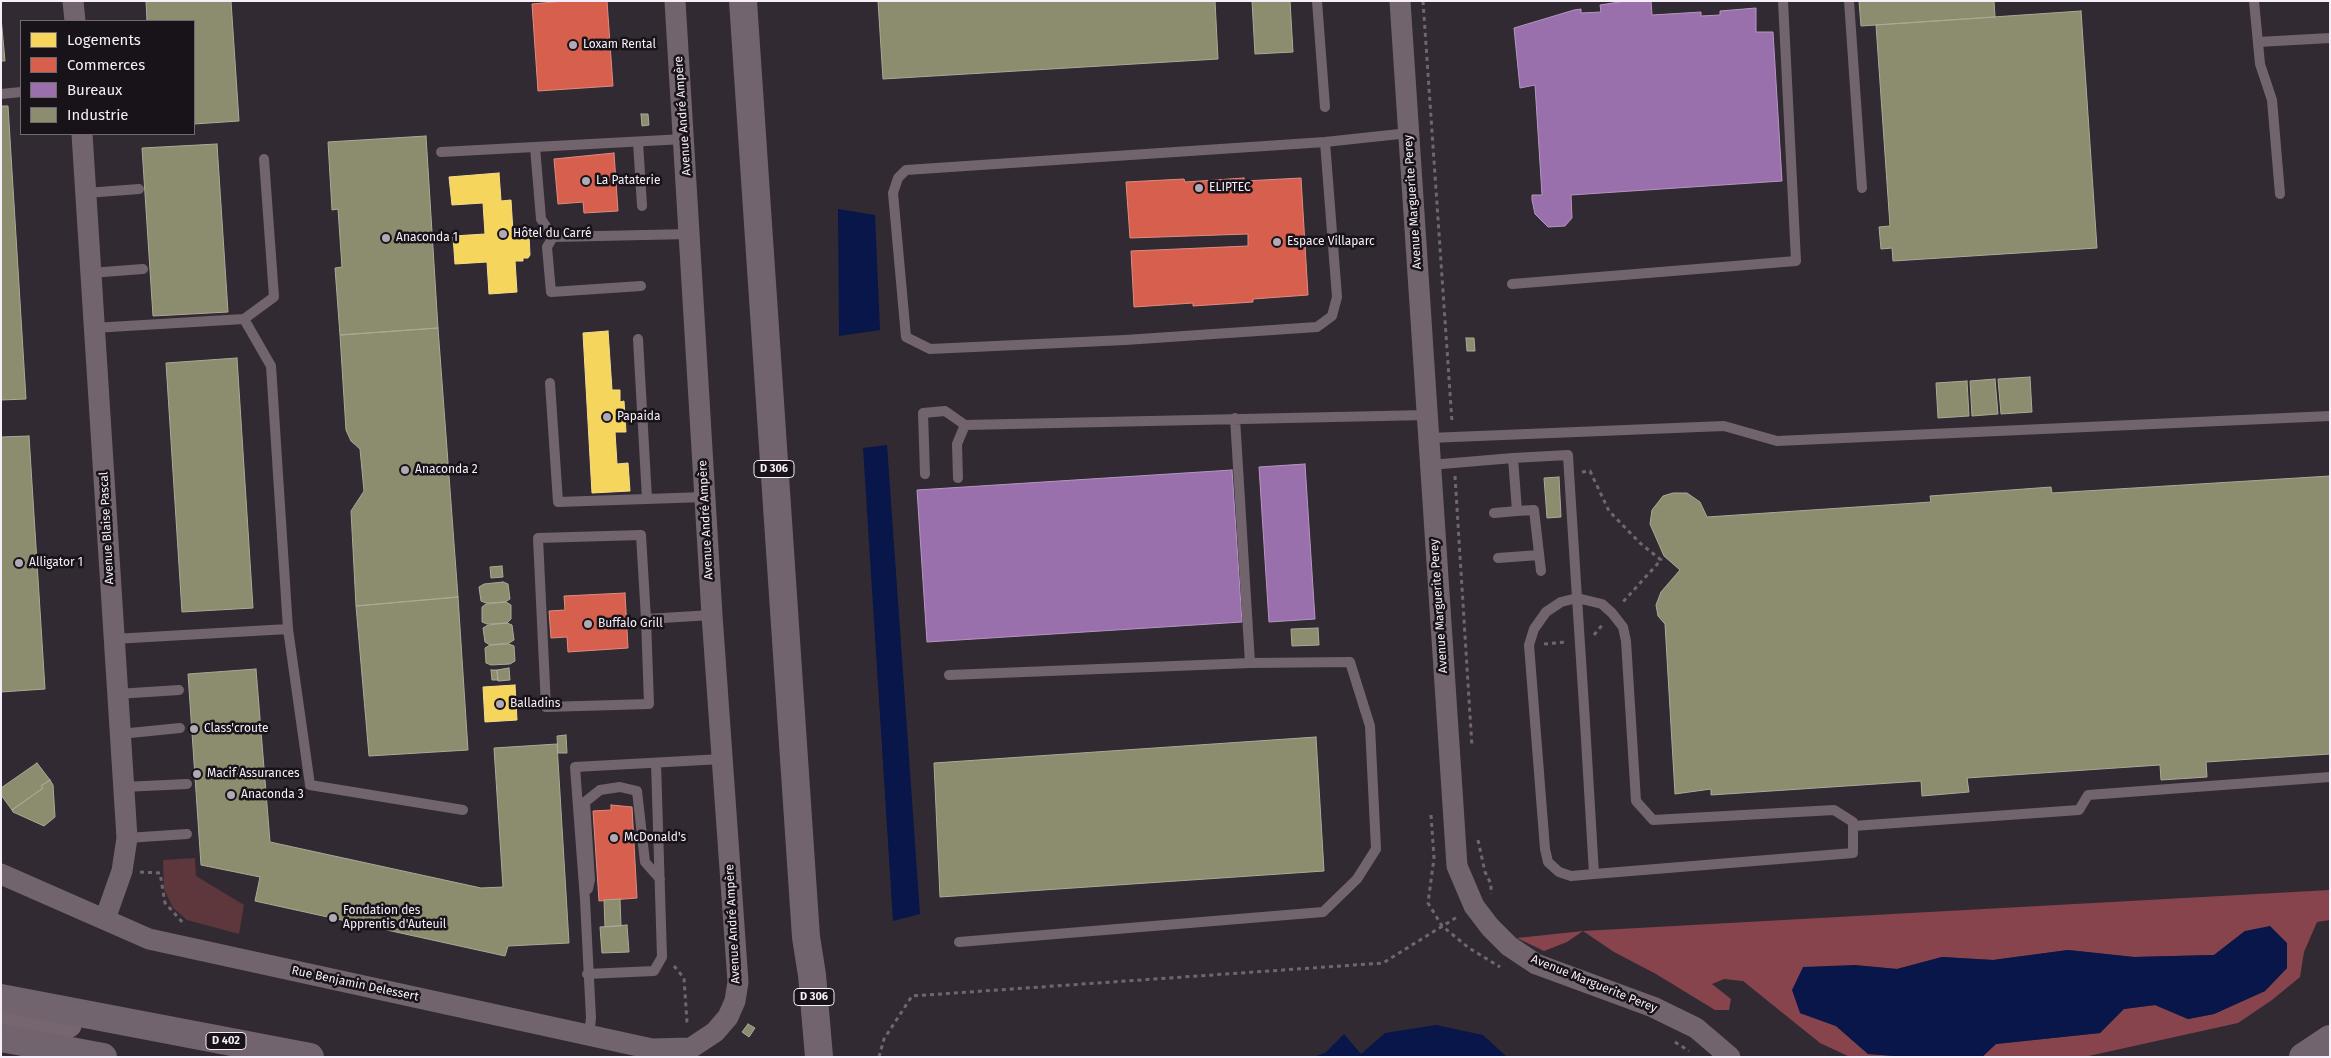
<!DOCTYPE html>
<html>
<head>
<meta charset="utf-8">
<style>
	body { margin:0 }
	#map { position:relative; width:2331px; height:1058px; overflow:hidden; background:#312a32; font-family:"Fira Sans",sans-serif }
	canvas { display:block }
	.frame { position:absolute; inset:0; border:2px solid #f6eef8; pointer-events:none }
	.legend { position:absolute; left:20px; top:20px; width:175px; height:115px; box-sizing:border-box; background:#181219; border:1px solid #716a72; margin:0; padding:6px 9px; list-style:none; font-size:15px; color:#f6eef8 }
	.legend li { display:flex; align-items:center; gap:10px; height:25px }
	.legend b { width:25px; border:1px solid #716a72 }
</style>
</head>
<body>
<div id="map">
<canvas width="2331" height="1058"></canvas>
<div class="frame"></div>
<ul class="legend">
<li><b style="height:14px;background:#f6d55c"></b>Logements</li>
<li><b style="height:14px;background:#d6604d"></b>Commerces</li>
<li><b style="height:14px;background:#9970ab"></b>Bureaux</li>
<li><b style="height:14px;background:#8c8c6e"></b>Industrie</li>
</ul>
</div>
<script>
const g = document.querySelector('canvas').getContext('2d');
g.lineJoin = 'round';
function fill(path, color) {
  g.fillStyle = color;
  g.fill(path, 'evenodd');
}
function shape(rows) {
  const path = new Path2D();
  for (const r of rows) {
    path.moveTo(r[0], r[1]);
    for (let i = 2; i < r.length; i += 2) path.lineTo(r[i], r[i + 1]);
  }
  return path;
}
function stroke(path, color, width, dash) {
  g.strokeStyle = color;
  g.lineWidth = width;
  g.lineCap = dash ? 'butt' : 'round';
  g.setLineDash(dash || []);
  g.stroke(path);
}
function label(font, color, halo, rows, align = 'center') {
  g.font = font + ' "Fira Sans",sans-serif';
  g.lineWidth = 5;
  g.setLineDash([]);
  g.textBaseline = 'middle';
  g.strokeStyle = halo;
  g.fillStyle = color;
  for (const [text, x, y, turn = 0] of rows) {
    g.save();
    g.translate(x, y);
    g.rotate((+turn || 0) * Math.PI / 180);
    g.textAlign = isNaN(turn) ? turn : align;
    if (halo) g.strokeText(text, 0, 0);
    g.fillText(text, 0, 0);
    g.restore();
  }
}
fill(shape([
	[195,858,196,876,244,905,239,934,187,920,173,908,164,889,163,860]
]), '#5e373c');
fill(shape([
	[2330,890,2330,920,2317,922,2304,952,2300,977,2272,1000,2238,1023,2084,1057,1982,1057,1996,1044,2100,1033,2123,1009,2155,1005,2188,1019,2214,1014,2265,991,2287,968,2245,931,2214,955,2134,957,2068,950,1993,960,1942,957,1897,969,1854,965,1800,1013,1836,1026,1868,1054,1908,1057,1850,1057,1820,1043,1743,981,1724,979,1712,984,1731,999,1729,1010,1715,1010,1656,974,1614,952,1583,931,1567,942,1544,951,1517,938,1583,931]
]), '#88444d');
fill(shape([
	[838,209,875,215,880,330,839,336],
	[887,445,920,914,893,921,863,448],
	[2270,926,2287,943,2287,968,2265,991,2214,1014,2188,1019,2155,1005,2124,1009,2100,1033,1996,1044,1982,1057,1908,1057,1868,1054,1836,1026,1800,1013,1792,990,1803,967,1854,965,1897,969,1942,957,1993,960,2068,950,2134,957,2214,955,2245,931],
	[1436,1025,1483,1035,1507,1057,1313,1057,1325,1053,1344,1034,1361,1054,1385,1033]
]), '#091649');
const homes = shape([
	[499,173,501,201,511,200,513,232,521,231,521,234,527,233,529,236,530,255,528,258,523,258,523,261,515,261,517,292,489,294,487,262,455,264,453,236,485,234,483,203,452,205,449,177,499,173],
	[608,331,612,390,620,390,620,402,624,401,626,432,615,432,617,464,628,463,630,491,592,493,583,333,608,331],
	[515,685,517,720,485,722,483,687,515,685]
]);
fill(homes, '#f6d55c');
stroke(homes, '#f6dc8b', 1);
const shops = shape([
	[565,1,607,1,613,86,538,91,532,4,565,1],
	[614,153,618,211,584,213,583,202,558,204,554,159,614,153],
	[1244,178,1244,181,1301,178,1308,295,1253,299,1253,302,1193,306,1193,303,1134,307,1131,251,1248,246,1248,234,1130,238,1126,182,1184,179,1185,182,1244,178],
	[625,593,628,648,568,652,567,637,551,638,549,611,565,610,564,596,625,593],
	[611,805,632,807,637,898,599,901,593,811,611,810,611,805]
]);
fill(shops, '#d6604d');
stroke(shops, '#e08b80', 1);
const offices = shape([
	[1626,1,1651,1,1652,15,1701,12,1701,16,1720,15,1720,11,1756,8,1756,32,1773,32,1782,181,1571,195,1572,218,1565,226,1548,227,1535,214,1532,200,1532,195,1542,195,1535,85,1520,88,1514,28,1574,10,1581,9,1581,13,1601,12,1600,5,1626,1],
	[1305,464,1315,619,1269,622,1259,467,1305,464],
	[1232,470,1242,622,927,642,917,490,1232,470]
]);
fill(offices, '#9970ab');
stroke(offices, '#b596c2', 1);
const industry = shape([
	[146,1,231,1,239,121,194,124,194,21,147,21,146,1],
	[878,1,1215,1,1218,59,883,79,878,1],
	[1252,1,1290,1,1293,52,1255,54,1252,1],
	[1859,1,1994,1,1995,17,1861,26,1859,1],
	[2081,11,2097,248,1893,261,1892,248,1881,249,1879,227,1890,226,1876,25,2081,11],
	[1,17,5,61,1,61,1,17],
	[1,106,8,106,26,399,1,400,1,106],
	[641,114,648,114,649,125,642,126,641,114],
	[426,136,438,328,340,335,335,268,342,267,338,209,332,210,328,142,426,136],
	[217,144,228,312,153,316,142,148,217,144],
	[438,328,458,597,356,606,351,511,364,491,360,449,351,441,346,430,340,335,438,328],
	[1466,338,1474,338,1475,351,1467,351,1466,338],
	[237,358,253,608,182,612,166,363,237,358],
	[2030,377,2032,412,2001,414,1998,379,2030,377],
	[1995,379,1998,414,1972,416,1970,381,1995,379],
	[1967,381,1969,416,1938,418,1936,383,1967,381],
	[29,436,45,689,1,692,1,437,29,436],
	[2330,476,2330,754,2206,762,2207,777,2161,780,2160,765,1967,778,1969,792,1922,796,1921,781,1711,795,1711,789,1675,794,1665,624,1658,616,1656,605,1661,592,1680,570,1664,556,1650,524,1652,510,1663,496,1673,493,1687,493,1700,502,1707,517,1931,502,1930,496,2051,487,2052,493,2330,476],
	[1559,477,1561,517,1547,518,1544,478,1559,477],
	[502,566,503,577,491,578,490,567,502,566],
	[503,582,508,584,510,599,505,602,486,603,481,601,479,587,484,584,503,582],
	[458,597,468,750,369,756,356,606,458,597],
	[506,602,511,605,511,619,507,623,487,624,482,622,482,607,486,604,506,602],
	[507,623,512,625,514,640,509,643,490,645,485,642,483,628,488,625,507,623],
	[1318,628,1319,645,1292,646,1291,629,1318,628],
	[509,644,514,646,515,661,510,664,491,665,486,663,485,648,490,645,509,644],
	[509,668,510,680,498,681,497,670,509,668],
	[256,669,270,842,481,888,503,887,494,748,557,744,569,943,508,946,505,956,255,901,260,877,201,865,188,674,256,669],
	[491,670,497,670,498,680,492,680,491,670],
	[566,735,567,753,558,753,557,736,566,735],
	[1316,737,1324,871,940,897,934,763,1316,737],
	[37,763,50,780,41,786,43,788,12,810,1,795,1,788,37,763],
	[50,780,53,785,55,817,44,826,13,812,12,810,43,788,41,786,50,780],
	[620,899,621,926,605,927,604,900,620,899],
	[627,925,629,952,602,953,600,927,627,925],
	[748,1024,755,1028,749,1037,742,1032,748,1024]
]);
fill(industry, '#8c8c6e');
stroke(industry, '#aca997', 1);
stroke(shape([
	[1423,1,1452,422],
	[1582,472,1590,471,1609,511,1640,543,1661,560,1622,603],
	[1455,476,1472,747],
	[1594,635,1603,624],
	[1544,644,1567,642],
	[1431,815,1434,858,1428,903,1442,926,1469,948,1500,967],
	[1478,840,1485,872,1491,884,1491,894],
	[140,872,160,873,165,903,185,925],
	[674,966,684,978,687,1022,689,1025],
	[1675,1042,1689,1051],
	[879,1057,884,1039,912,996,1383,963,1457,917]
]), '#72666e', 3, [4, 4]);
stroke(shape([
	[1317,1,1325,107],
	[1849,1,1862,188],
	[2254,1,2260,64,2272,100,2280,194],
	[2258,42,2330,38],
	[1,94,21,92],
	[638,142,642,206],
	[1325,142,1337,297,1332,316,1317,327,1125,340,930,349,906,337,893,193,898,178,906,170,1325,142,1409,133],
	[535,147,541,219,553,237,690,234],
	[441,152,684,139],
	[86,193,139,189],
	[553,237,547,247,551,292,641,286],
	[90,273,143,269],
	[1512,284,1796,261,1783,1],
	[244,319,271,366,288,629,310,785,463,810],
	[93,328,244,319,274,297,264,159],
	[638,339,647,499],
	[550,383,558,502,705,497],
	[1235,418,1250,663],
	[1429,438,1724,426,1777,441,2330,416],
	[1513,458,1568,455,1569,472,1577,598,1584,706,1594,874,1853,853,1853,822,1834,810,1653,820,1636,801,1626,641,1623,627,1612,613,1602,604,1577,598,1561,602,1546,612,1534,629,1529,645,1545,849,1548,862,1559,872,1571,876,1594,874],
	[1430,465,1513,458,1517,511,1534,510,1541,571],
	[925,474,923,413,945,411,965,425,1427,415],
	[958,478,957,444,965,425],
	[1494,513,1517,511],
	[1498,558,1539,555],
	[646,619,649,704,546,707,538,538,641,535,646,619,712,615],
	[114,639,288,629],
	[949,675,1250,663,1350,662,1370,726,1376,849,1357,879,1323,912,959,942],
	[117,694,179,690],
	[120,734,180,728],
	[123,787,187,784],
	[1853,826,2079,810,2088,795,2330,777],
	[127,838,187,834],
	[588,889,590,880,585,802,600,790,620,787,637,791,645,862,660,879],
	[587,974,654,971,662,957,656,763],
	[589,1036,591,1018,585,900,575,767,722,759]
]), '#72646d', 10);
stroke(shape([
	[73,1,75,21],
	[1400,1,1457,866,1474,906,1490,927,1509,946,1536,964,1653,1007,1696,1028,1730,1057],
	[82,134,127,838,122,871,105,919],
	[1,874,149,939,652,1049,691,1048,715,1032,728,1017,735,1001,738,982,712,615,675,1]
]), '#72646d', 21);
stroke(shape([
	[1,1012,68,1024]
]), '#76666f', 28);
stroke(shape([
	[743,1,806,937,812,975,819,1057],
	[1,998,310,1057],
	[1,1038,103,1057],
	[2303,1057,2330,1039]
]), '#72646e', 28);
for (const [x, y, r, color] of [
	[573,45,5,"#b1a9b3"],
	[586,181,5,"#b1a9b3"],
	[1199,188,5,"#b1a9b3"],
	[503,234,5,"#b1a9b3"],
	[386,238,5,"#b1a9b3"],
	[1277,242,5,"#b1a9b3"],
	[607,417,5,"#b1a9b3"],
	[405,470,5,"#b1a9b3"],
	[19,563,5,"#b1a9b3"],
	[588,624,5,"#b1a9b3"],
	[500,704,5,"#b1a9b3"],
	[194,729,5,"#b1a9b3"],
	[197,774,5,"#b1a9b3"],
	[231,795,5,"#b1a9b3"],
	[614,838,5,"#b1a9b3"],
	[333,918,5,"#b1a9b3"]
]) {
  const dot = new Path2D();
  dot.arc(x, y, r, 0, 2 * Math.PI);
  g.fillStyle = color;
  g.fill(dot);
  stroke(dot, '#181219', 2);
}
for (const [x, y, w] of [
	[774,469,40],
	[814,997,40],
	[226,1041,40]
]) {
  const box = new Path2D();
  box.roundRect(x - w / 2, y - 8.5, w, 17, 4);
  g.fillStyle = '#181219';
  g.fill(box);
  stroke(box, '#f6eef8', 1);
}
label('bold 11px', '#f6eef8', null, [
	["D 306",774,469],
	["D 306",814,997],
	["D 402",226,1041]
]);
label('12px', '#f6eef8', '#181219', [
	["Loxam Rental",583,45],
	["La Pataterie",596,181],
	["ELIPTEC",1209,188],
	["Hôtel du Carré",513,234],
	["Anaconda 1",396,238],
	["Espace Villaparc",1287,242],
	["Papaida",617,417],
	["Anaconda 2",415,470],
	["Alligator 1",29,563],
	["Buffalo Grill",598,624],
	["Balladins",510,704],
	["Class'croute",204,729],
	["Macif Assurances",207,774],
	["Anaconda 3",241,795],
	["McDonald's",624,838],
	["Fondation des",343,911],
	["Apprentis d'Auteuil",343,925]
], 'left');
label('12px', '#f6eef8', '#181219', [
	["Avenue André Ampère",683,116,-94],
	["Avenue Marguerite Perey",1413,202,-94],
	["Avenue André Ampère",706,520,-93],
	["Avenue Blaise Pascal",107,528,-93],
	["Avenue Marguerite Perey",1439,606,-94],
	["Avenue André Ampère",733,924,-93],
	["Rue Benjamin Delessert",355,984,12],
	["Avenue Marguerite Perey",1594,984,22]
]);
</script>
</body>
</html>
